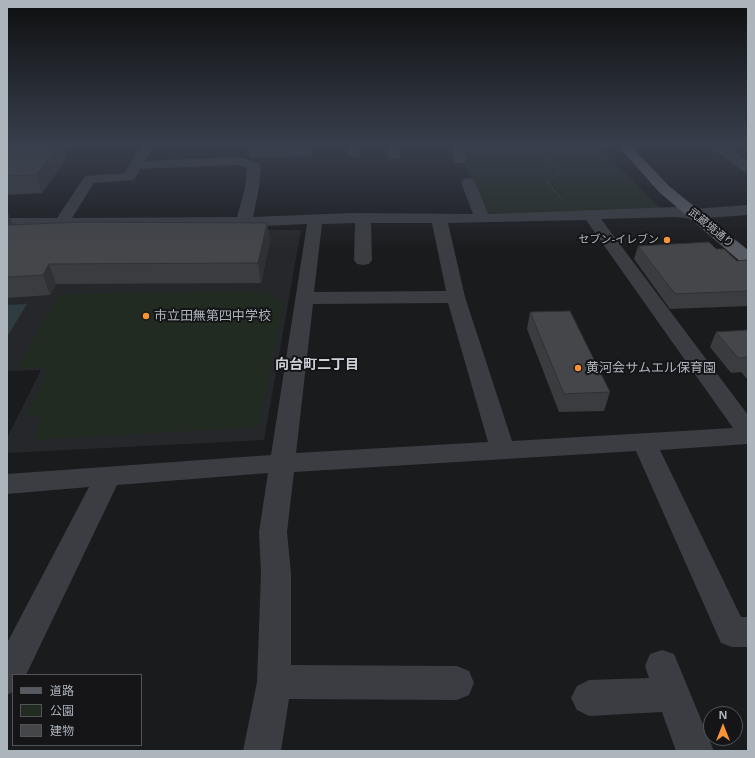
<!DOCTYPE html>
<html>
<head>
<meta charset="utf-8">
<style>
	body { margin:0 }
	#map { position:relative; width:755px; height:758px; overflow:hidden; background:#1a1b1d; font-family:"Open Sans","Noto Sans JP",sans-serif }
	canvas { display:block }
	.frame { position:absolute; inset:0; border:8px solid #acb4bc; pointer-events:none }
	.legend { position:absolute; left:12px; top:674px; width:130px; height:72px; box-sizing:border-box; background:#151518; border:1px solid #51555a; margin:0; padding:5px 7px; list-style:none; font-size:12px; color:#acb4bc }
	.legend li { display:flex; align-items:center; gap:8px; height:20px }
	.legend b { width:20px; border:1px solid #51555a }
	.north { position:absolute; left:703px; top:706px; width:40px; height:40px; box-sizing:border-box; background:#151518; border:1px solid #51555a; border-radius:50%; rotate:0deg; font-size:11px; font-weight:700; line-height:16px; text-align:center; color:#acb4bc }
	.north::after { content:''; display:block; margin:auto; width:14px; height:18px; background:#f79437; clip-path:polygon(50% 0,100% 100%,50% 72%,0 100%) }
</style>
</head>
<body>
<div id="map">
<canvas width="755" height="758"></canvas>
<div class="frame"></div>
<ul class="legend">
<li><b style="height:5px;background:#575b61"></b>道路</li>
<li><b style="height:11px;background:#222b22"></b>公園</li>
<li><b style="height:11px;background:#44464a"></b>建物</li>
</ul>
<div class="north">N</div>
</div>
<script>
const g = document.querySelector('canvas').getContext('2d');
g.lineJoin = 'round';
function fill(path, color) {
  g.fillStyle = color;
  g.fill(path, 'evenodd');
}
function shape(rows) {
  const path = new Path2D();
  for (const r of rows) {
    path.moveTo(r[0], r[1]);
    for (let i = 2; i < r.length; i += 2) path.lineTo(r[i], r[i + 1]);
  }
  return path;
}
function stroke(path, color, width, dash) {
  g.strokeStyle = color;
  g.lineWidth = width;
  g.lineCap = dash ? 'butt' : 'round';
  g.setLineDash(dash || []);
  g.stroke(path);
}
function label(font, color, halo, rows, align = 'center') {
  g.font = font + ' "Open Sans","Noto Sans JP",sans-serif';
  g.lineWidth = 4;
  g.setLineDash([]);
  g.textBaseline = 'middle';
  g.strokeStyle = halo;
  g.fillStyle = color;
  for (const [text, x, y, turn = 0] of rows) {
    g.save();
    g.translate(x, y);
    g.rotate((+turn || 0) * Math.PI / 180);
    g.textAlign = isNaN(turn) ? turn : align;
    if (halo) g.strokeText(text, 0, 0);
    g.fillText(text, 0, 0);
    g.restore();
  }
}
fill(shape([
	[177,230,301,230,264,440,7,453,7,438,41,370,7,371,7,263]
]), '#26272a');
fill(shape([
	[460,146,601,146,617,165,661,209,485,214,466,167],
	[251,291,251,293,267,293,284,304,259,427,34,440,41,416,26,417,47,368,17,368,59,294]
]), '#222b22');
fill(shape([
	[27,304,7,337,7,305]
]), '#2f3d41');
stroke(shape([
	[523,146,533,153,557,164,560,169,560,173,546,182,562,199]
]), '#414549', 1.5, [1.5, 2]);
fill(shape([
	[141,146,153,146,145,161,240,157,259,163,261,166,259,188,253,217,351,213,473,214,461,182,463,179,468,178,473,179,475,182,488,214,675,207,692,209,748,205,748,215,692,219,675,217,601,219,748,415,748,444,660,450,741,617,748,617,748,647,732,647,721,643,636,451,294,472,287,532,291,573,291,665,457,666,469,671,474,683,469,695,457,700,289,699,281,751,243,751,257,682,261,573,259,532,268,473,117,485,26,675,13,675,13,692,7,695,7,643,89,487,7,494,7,474,271,455,307,224,243,227,7,228,7,218,57,218,85,176,124,173,141,146],
	[239,165,247,168,245,188,237,217,72,218,94,183,134,180,140,169,239,165],
	[586,220,733,428,512,441,465,297,448,223,586,220],
	[355,223,354,260,357,264,363,265,369,264,372,260,371,223,432,223,446,291,314,292,322,224,355,223],
	[448,303,488,442,296,453,313,304,448,303],
	[348,146,360,146,360,154,359,157,349,157,348,154,348,146],
	[389,146,401,146,400,156,399,159,389,159,388,156,389,146],
	[449,146,461,146,467,160,465,163,455,163,449,146],
	[618,146,642,146,640,149,636,150,624,151,620,150,618,146],
	[709,146,724,146,748,162,748,172,743,171,709,146],
	[662,650,674,654,714,751,676,751,662,712,589,716,577,710,571,698,577,686,589,680,649,678,645,666,650,654,662,650]
]), '#3b3d42');
fill(shape([
	[618,146,631,146,669,186,748,250,748,264,742,263,659,192,618,146]
]), '#575b61');
fill(shape([
	[7,146,64,146,67,158,42,193,7,195],
	[249,146,311,146,311,156,250,158],
	[7,211,12,225,267,223,270,241,261,283,56,284,50,295,7,298],
	[638,246,716,249,737,261,748,262,748,306,670,309,634,259],
	[530,312,610,392,604,411,559,412,527,329],
	[748,330,748,380,741,372,731,373,710,347,716,332]
]), '#3a3c40');
fill(shape([
	[58,146,64,146,67,158,42,193,36,175],
	[7,211,14,229,7,239],
	[267,223,270,241,261,283,258,263],
	[49,264,56,284,50,295,43,275]
]), '#303134');
const building = shape([
	[7,146,58,146,36,175,7,176,7,146],
	[83,222,267,223,258,263,49,264,43,275,7,277,7,225,83,222],
	[709,242,716,249,724,249,737,261,747,260,748,262,748,291,675,294,638,246,709,242],
	[570,311,610,392,564,394,530,312,570,311],
	[748,330,748,358,747,357,738,358,716,332,748,330]
]);
fill(building, '#44464a');
stroke(building, '#303134', 1);
const sky = g.createLinearGradient(0, 0, 0, 252);
sky.addColorStop(0, '#0e0f10');
sky.addColorStop(0.58, '#383f4c');
sky.addColorStop(1, '#383f4c00');
g.fillStyle = sky;
g.fillRect(0, 0, 755, 252);
for (const [x, y, r, color] of [
	[667,240,4,"#f79437"],
	[146,316,4,"#f79437"],
	[578,368,4,"#f79437"]
]) {
  const dot = new Path2D();
  dot.arc(x, y, r, 0, 2 * Math.PI);
  g.fillStyle = color;
  g.fill(dot);
  stroke(dot, '#151518', 1.5);
}
label('11px', '#acb4bc', '#151518', [
	["武蔵境通り",711,228,39]
]);
label('11px', '#acb4bc', '#151518', [
	["セブン-イレブン",659,240]
], 'right');
label('13px', '#acb4bc', '#151518', [
	["市立田無第四中学校",154,316],
	["黄河会サムエル保育園",586,368]
], 'left');
label('bold 14px', '#ced2d8', '#151518', [
	["向台町二丁目",317,365]
]);
</script>
</body>
</html>
